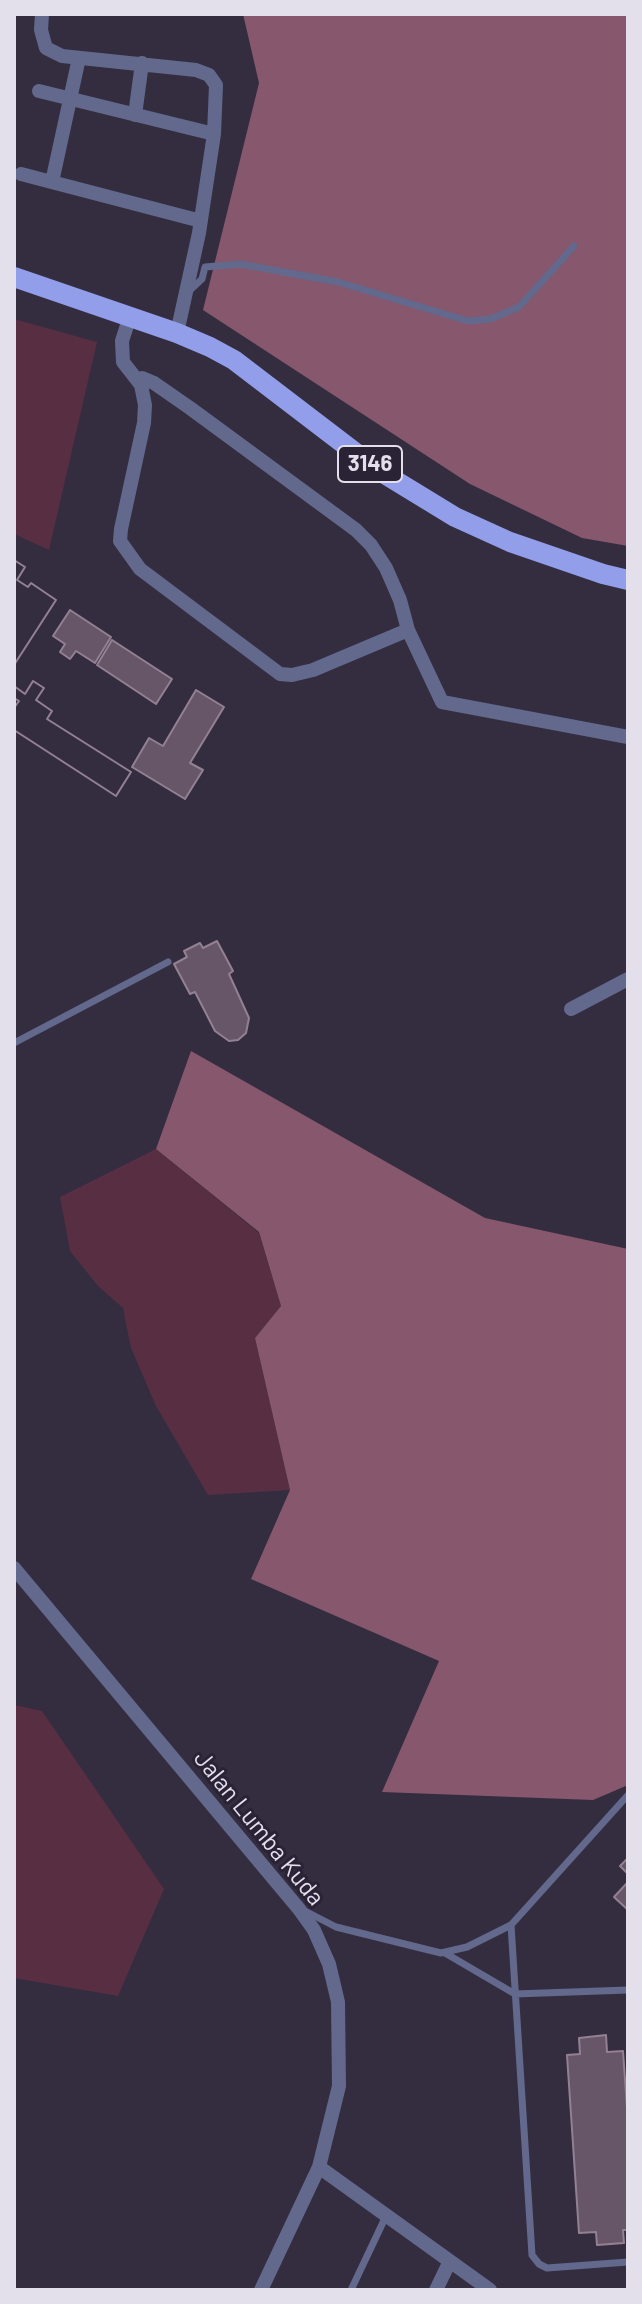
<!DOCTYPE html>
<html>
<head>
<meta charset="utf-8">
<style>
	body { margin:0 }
	#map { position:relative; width:642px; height:2304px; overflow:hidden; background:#342d40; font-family:Barlow,sans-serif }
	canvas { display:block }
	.frame { position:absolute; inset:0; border:16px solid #e3dfeb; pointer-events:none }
</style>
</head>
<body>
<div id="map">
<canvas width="642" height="2304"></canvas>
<div class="frame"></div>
</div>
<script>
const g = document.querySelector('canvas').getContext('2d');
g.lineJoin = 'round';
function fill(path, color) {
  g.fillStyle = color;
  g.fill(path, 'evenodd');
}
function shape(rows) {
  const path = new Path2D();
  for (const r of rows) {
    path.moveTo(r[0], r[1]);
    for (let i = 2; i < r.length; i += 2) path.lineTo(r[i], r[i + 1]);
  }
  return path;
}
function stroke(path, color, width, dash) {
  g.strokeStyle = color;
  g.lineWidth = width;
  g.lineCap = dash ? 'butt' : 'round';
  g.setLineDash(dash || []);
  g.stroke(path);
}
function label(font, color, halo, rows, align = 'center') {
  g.font = font + ' Barlow,sans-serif';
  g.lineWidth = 6;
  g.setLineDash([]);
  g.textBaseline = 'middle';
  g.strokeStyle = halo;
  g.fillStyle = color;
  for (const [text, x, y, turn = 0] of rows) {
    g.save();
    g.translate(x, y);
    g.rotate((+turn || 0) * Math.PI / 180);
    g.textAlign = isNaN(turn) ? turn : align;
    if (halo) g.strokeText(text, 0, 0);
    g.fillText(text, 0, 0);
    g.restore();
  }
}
fill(shape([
	[14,319,97,342,49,550,14,534],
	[156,1149,259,1233,281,1306,255,1338,290,1490,208,1495,156,1406,131,1348,123,1308,98,1286,70,1251,60,1197],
	[14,1705,42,1711,164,1889,118,1996,14,1978]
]), '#582e43');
fill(shape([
	[243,14,628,14,628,546,582,538,470,484,203,310,259,83],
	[191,1051,485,1218,628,1249,628,1785,593,1800,382,1792,439,1661,251,1579,290,1490,255,1338,281,1306,259,1232,156,1149]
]), '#86576d');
const building = shape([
	[14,560,25,567,17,580,28,587,31,583,56,600,14,665,14,560],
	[14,560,25,567,17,580,28,587,31,583,56,600,14,665,14,560],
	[70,610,111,637,95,663,76,651,70,659,60,652,65,644,53,636,70,610],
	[112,640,172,679,156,704,97,665,112,640],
	[33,681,44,688,36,700,52,711,47,719,131,772,116,796,14,730,14,708,19,701,14,698,14,686,25,694,33,681],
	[33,681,44,688,36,700,52,711,47,719,131,772,116,796,14,730,14,708,19,701,14,698,14,686,25,694,33,681],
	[196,690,224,707,190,763,203,770,185,799,132,767,149,738,163,746,196,690],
	[217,941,233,971,229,974,249,1018,246,1033,238,1040,229,1041,215,1031,195,992,190,994,174,964,187,957,184,951,200,943,203,948,217,941],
	[628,1858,628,1874,620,1866,628,1858],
	[628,1882,628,1910,614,1897,628,1882],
	[606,2035,607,2052,623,2051,628,2122,628,2230,623,2230,624,2243,597,2245,596,2232,579,2233,567,2055,580,2054,579,2038,606,2035]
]);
fill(building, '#675667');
stroke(building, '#938193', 2);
stroke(shape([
	[188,292,202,279,205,267,240,264,338,282,468,321,491,319,519,307,574,246],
	[14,1043,168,962],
	[305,1911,336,1927,441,1953,467,1947,511,1925,532,2255,539,2264,547,2268,628,2262],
	[511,1925,628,1795],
	[445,1953,515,1994,628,1990],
	[351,2290,386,2216]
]), '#62698d', 7);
stroke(shape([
	[42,14,41,30,46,48,62,56,196,70,209,75,216,85,214,134,199,233,177,333],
	[39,91,214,134],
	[135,115,142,63],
	[21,174,201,221],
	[52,182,79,58],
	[130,316,122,341,123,362,141,385,145,405,144,423,121,529,120,541,140,569,280,674,292,675,313,670,408,630,442,702,628,737],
	[137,379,142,378,154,383,190,408,356,530,371,545,386,568,400,600,408,630],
	[571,1009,628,979],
	[14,1568,299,1909,314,1930,329,1964,338,2002,339,2086,319,2167,261,2290],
	[319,2167,490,2290],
	[436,2290,450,2261]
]), '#62698d', 14);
stroke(shape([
	[14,277,177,333,210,347,234,360,378,470,455,517,510,542,603,574,628,580]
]), '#929ee9', 20);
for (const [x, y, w] of [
	[370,464,64]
]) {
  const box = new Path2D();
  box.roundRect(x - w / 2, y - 18, w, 36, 6);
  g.fillStyle = '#2a2336';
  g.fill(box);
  stroke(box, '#e3dfeb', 2);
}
label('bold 22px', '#e3dfeb', null, [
	["3146",370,464]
]);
label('24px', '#e3dfeb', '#2a2336', [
	["Jalan Lumba Kuda",259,1828,51]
]);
</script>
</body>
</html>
